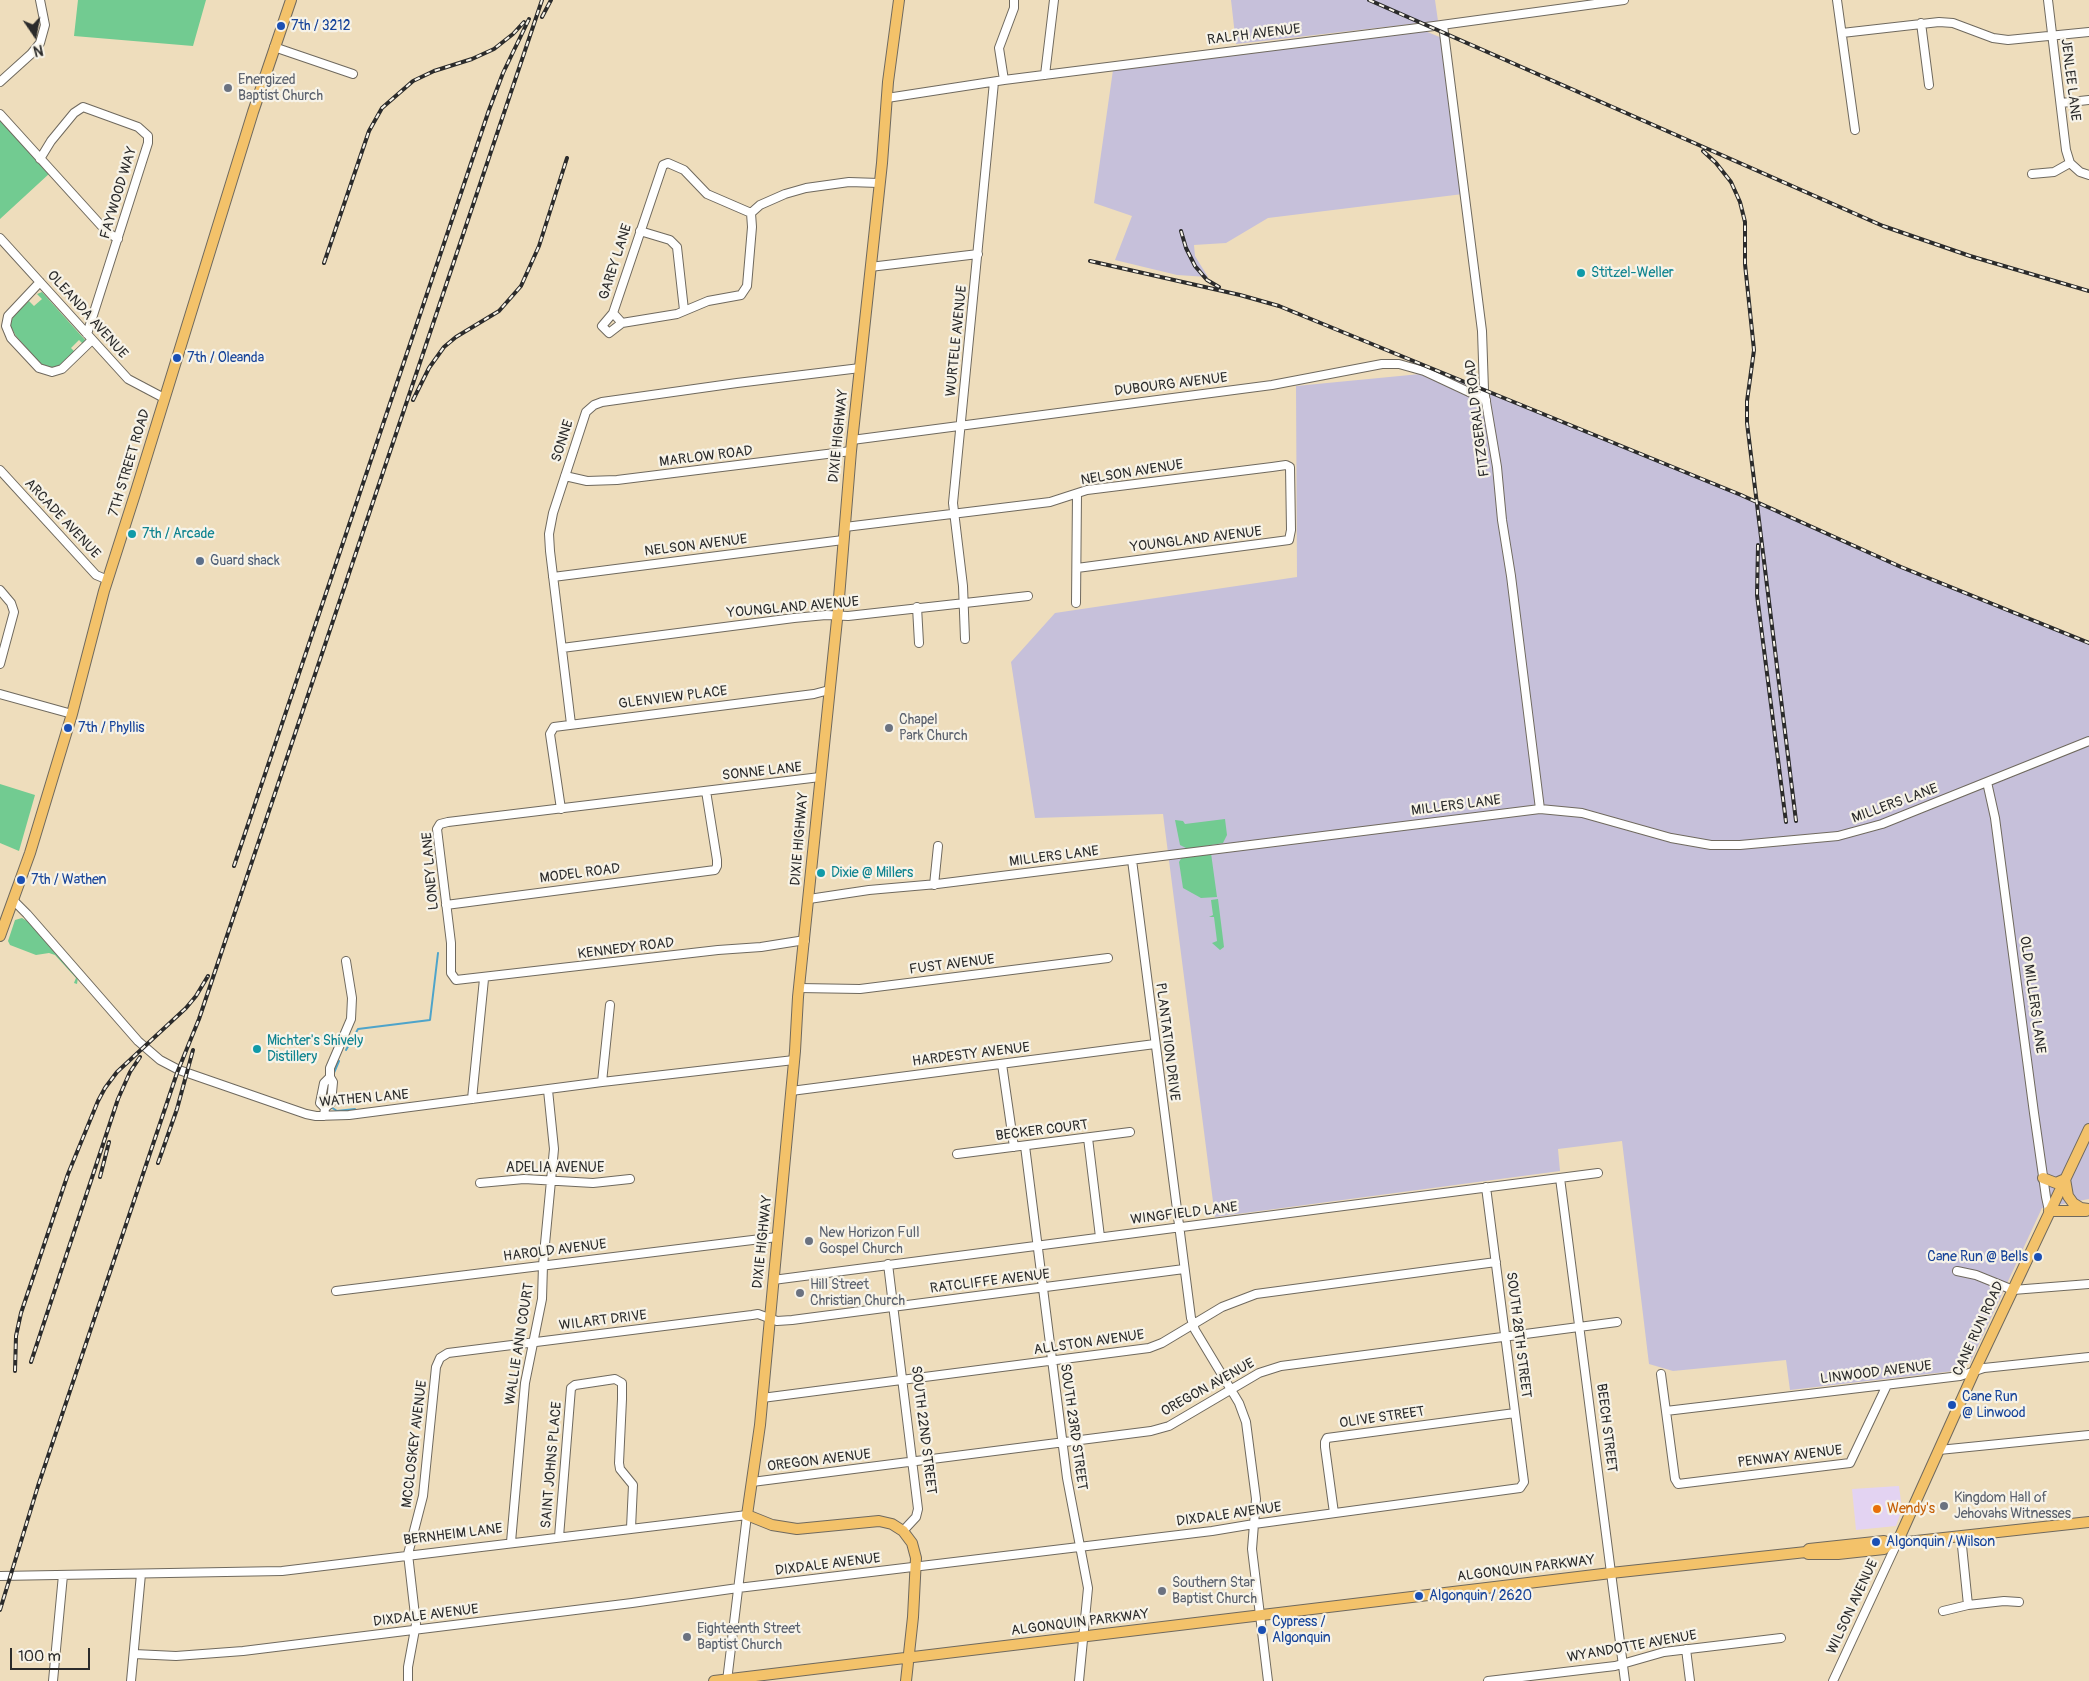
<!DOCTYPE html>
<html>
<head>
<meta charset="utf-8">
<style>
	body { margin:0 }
	#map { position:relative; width:2089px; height:1681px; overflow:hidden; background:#eeddbc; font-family:Pangolin,sans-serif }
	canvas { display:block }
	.north { position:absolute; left:10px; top:10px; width:50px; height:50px; -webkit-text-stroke:4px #f7f3e8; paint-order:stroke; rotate:168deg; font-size:14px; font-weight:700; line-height:20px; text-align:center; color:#2b2b2b }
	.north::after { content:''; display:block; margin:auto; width:18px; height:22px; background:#2b2b2b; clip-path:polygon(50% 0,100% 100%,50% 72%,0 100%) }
	.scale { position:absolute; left:10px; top:1648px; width:80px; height:22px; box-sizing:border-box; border:2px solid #2b2b2b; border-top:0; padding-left:6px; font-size:15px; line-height:18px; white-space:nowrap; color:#2b2b2b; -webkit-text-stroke:4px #f7f3e8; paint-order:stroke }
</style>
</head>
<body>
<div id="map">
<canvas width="2089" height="1681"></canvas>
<div class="north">N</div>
<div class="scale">100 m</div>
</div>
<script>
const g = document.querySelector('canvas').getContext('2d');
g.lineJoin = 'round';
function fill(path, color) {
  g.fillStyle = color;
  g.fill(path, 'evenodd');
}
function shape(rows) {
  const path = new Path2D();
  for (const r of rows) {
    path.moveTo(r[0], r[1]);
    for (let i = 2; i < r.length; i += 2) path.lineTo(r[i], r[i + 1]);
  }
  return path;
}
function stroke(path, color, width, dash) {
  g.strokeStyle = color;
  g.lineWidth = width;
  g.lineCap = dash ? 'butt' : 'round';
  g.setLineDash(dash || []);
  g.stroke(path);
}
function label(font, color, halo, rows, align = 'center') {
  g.font = font + ' Pangolin,sans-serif';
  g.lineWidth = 4.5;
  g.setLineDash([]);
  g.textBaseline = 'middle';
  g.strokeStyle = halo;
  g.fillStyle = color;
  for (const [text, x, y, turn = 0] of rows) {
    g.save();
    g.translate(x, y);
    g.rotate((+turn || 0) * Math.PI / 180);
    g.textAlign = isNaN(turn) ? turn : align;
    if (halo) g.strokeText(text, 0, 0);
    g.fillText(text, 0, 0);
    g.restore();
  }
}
fill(shape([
	[1899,1486,1902,1509,1896,1526,1856,1530,1852,1489]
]), '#e3d3f2');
fill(shape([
	[1231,0,1435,0,1438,21,1236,44],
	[1425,31,1442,38,1463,194,1268,218,1226,243,1194,245,1195,256,1208,277,1177,275,1115,260,1132,216,1094,203,1113,70],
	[1441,372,1772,508,1901,567,2089,643,2089,1199,2042,1208,1970,1363,1954,1371,1790,1390,1786,1360,1673,1371,1649,1364,1622,1141,1558,1149,1560,1171,1215,1217,1163,814,1035,818,1011,662,1055,613,1297,577,1296,386]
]), '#c6c0da');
fill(shape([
	[78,0,206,0,193,46,74,36],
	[0,119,50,173,0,219],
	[42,292,86,341,84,345,79,340,71,348,76,353,61,365,55,368,47,367,40,363,16,336,11,327,11,321,15,314,29,301,34,306,42,299,37,294],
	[0,784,35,795,19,851,0,843],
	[1225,819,1227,835,1223,843,1188,849,1180,845,1175,820,1183,821,1185,824],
	[1211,853,1217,897,1201,898,1183,888,1179,862,1182,857],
	[1218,899,1224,947,1220,950,1212,943,1217,941,1214,917,1209,917,1213,915,1211,900],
	[22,918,32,924,78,977,77,984,74,983,76,978,55,955,49,953,36,955,10,945,8,941,15,920]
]), '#72cb91');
stroke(shape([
	[346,1050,358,1029,430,1020,438,953],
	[333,1075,339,1061],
	[331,1107,337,1111,355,1109]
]), '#4ea4ca', 2);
const minor = shape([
	[1837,0,1855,130],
	[2048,0,2066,150,2070,163,2080,172,2089,175],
	[1921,23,1929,85],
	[1443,25,1482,331,1484,390,1497,467,1502,520,1511,576,1540,809],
	[1842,33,1939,22,1953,23,1993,38,2008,40,2089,32],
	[274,47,353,74],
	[1045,75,1054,0],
	[1004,80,999,48,1014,8,1014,0],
	[0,82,31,54,40,43,45,25,40,0],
	[887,98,1004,80,1434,26,1624,0],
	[2061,103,2089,100],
	[0,114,107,232,118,239],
	[40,159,51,141,74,113,83,107,138,127,148,136,148,143,87,334],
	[2032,174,2054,172,2070,163],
	[751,213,707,194,684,170,668,163,663,165,613,313,622,323,677,314,708,301,741,295,747,286,752,227,751,213,760,205,785,194,806,188,849,182,879,183],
	[640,231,670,240,677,247,684,310],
	[0,238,128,379,164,398],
	[870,267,978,254],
	[40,282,8,316,6,326,11,338,39,368,52,372,62,369,92,340],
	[613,313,602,326,609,333,622,323],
	[852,440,1272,385,1382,364,1399,364,1424,371,1486,400],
	[0,470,96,575,108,580],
	[565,476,587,481,617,480,851,451],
	[845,527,1050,502,1087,490,1272,467,1286,465,1290,467,1291,530,1289,540,1077,568],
	[553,577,843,540],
	[0,590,11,603,14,612,0,664],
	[1076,603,1077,494],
	[917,607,919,643],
	[965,639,963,586,953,503,994,82],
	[562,648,794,618,826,615,848,616,1028,596],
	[0,694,72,714],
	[571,724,550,551,549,534,553,513,586,412,594,405,602,402,737,383,860,368],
	[1987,782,1995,818,2034,1113,2046,1197,2049,1211],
	[561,809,550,734,554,727,814,694,829,690],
	[1132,860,1191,1318,1195,1330,1239,1403,1246,1422,1256,1499,1252,1549,1268,1681],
	[934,885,938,846],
	[809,899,869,890,937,884,1540,809,1582,813,1671,838,1711,845,1740,845,1838,836,1882,824,2089,741],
	[14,901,27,914,138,1041,160,1060,179,1070,306,1114,316,1116,349,1115,602,1082,794,1060],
	[446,905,715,870,717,866,717,860,706,791],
	[805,940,761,947,718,950,456,980,451,973,451,943,437,829,440,824,448,822,820,777],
	[799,988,860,989,1108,958],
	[1002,1064,1014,1147],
	[330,1077,330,1068,351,1019,352,998,346,961],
	[602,1082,610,1005],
	[791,1091,1155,1044],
	[472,1099,484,979],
	[324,1116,325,1108,320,1103,324,1083,330,1077,333,1082,331,1103,325,1108],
	[1088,1138,1100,1237],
	[1025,1146,1067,1478,1088,1588,1079,1681],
	[957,1154,1130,1132],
	[1560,1178,1625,1681],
	[480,1183,524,1179,593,1183,630,1179],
	[888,1264,918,1509,916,1517,903,1531],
	[1957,1271,1976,1275,2013,1290,2089,1284],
	[773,1280,1598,1173],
	[336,1291,777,1237],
	[1661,1374,1675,1479,1678,1484,1850,1463,1887,1385],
	[762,1398,1149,1348,1162,1343,1222,1307,1256,1294,1496,1262],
	[1666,1411,1960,1376,1984,1368,2089,1357],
	[1939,1450,2089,1435],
	[752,1482,1151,1431,1169,1426,1259,1373,1281,1366,1617,1322],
	[1334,1513,1325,1447,1325,1442,1327,1438,1515,1413],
	[1961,1536,1968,1605],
	[559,1537,571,1388,575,1385,615,1379,622,1383,622,1399,619,1463,620,1469,633,1485,631,1528],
	[511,1542,525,1383,542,1299,543,1265,554,1149,548,1090],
	[0,1576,282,1571,747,1515,727,1681],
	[1943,1611,1968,1605,2004,1601,2019,1602],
	[1686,1649,1690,1681],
	[134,1654,176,1656,243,1651,632,1603,738,1588,1212,1531,1254,1524,1520,1488,1524,1482,1486,1187],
	[53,1681,63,1575],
	[131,1681,141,1574],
	[408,1681,408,1667,416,1624,408,1554,423,1496,436,1367,440,1358,448,1353,752,1315,758,1314,777,1321,792,1320,1184,1269],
	[1488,1681,1615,1666,1664,1652,1781,1638],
	[1833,1681,1897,1543]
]);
const major = shape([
	[899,0,888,82,882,163,851,451,838,610,798,997,795,1051,760,1425,747,1515,772,1525,797,1529,879,1521,892,1524,903,1531,912,1543,916,1558,913,1617,906,1681],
	[0,936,30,853,72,714,104,591,136,491,253,112,291,0],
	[2043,1178,2056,1183,2065,1179,2068,1196,2073,1203,2081,1208,2089,1209],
	[2049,1211,2086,1211],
	[1897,1543,1974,1372,2089,1129],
	[1808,1554,1838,1554,1884,1549,1889,1544],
	[714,1681,1611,1573,1806,1552,1809,1549,1884,1541,1889,1544,2089,1522]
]);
stroke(minor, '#6f695e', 10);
stroke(major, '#6f695e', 12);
stroke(minor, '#fff', 8);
stroke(major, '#f3c26a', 10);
const rail = shape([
	[1369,0,1883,226,1970,256,2089,291],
	[542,17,551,0],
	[1703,151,1716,163,1731,182,1740,202,1745,222,1745,264,1754,350,1747,401,1747,423,1796,821],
	[1181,231,1186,248,1195,266,1207,280,1219,287],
	[1090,261,1240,295,1279,306,1741,495,1901,567,2089,643],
	[324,263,369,131,382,108,413,81,434,71,472,59,494,49,513,34,524,22],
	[413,400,429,368,444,347,456,337,499,311,521,286,539,246,567,158],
	[1758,545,1757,595,1786,822],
	[234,866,489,110,503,73,529,19],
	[158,1163,177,1109,193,1050],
	[100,1177,109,1142],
	[31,1362,118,1099,130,1072,140,1057],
	[15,1371,16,1336,21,1313,68,1174,98,1101,105,1088,117,1072,186,1008,196,996,208,976],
	[0,1610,38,1486,177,1073,199,1019,542,0]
]);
stroke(rail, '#2b2b2b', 4);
stroke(rail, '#f7f3e8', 2, [5.5]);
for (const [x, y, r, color] of [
	[281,26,5,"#1a4fb4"],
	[228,88,5,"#6b7280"],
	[1581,273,5,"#0f9aa8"],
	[177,358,5,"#1a4fb4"],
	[132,534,5,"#0f9aa8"],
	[200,561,5,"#5c6f8a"],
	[68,728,5,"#1a4fb4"],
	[889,728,5,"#6b7280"],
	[821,873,5,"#0f9aa8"],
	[21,880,5,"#1a4fb4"],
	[257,1049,5,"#0f9aa8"],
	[809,1241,5,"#6b7280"],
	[2038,1257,5,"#1a4fb4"],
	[800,1293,5,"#6b7280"],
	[1952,1405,5,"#1a4fb4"],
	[1944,1506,5,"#6b7280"],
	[1877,1509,5,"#e8710a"],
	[1876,1542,5,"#1a4fb4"],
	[1162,1591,5,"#6b7280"],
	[1419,1596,5,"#1a4fb4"],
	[1262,1630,5,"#1a4fb4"],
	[687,1637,5,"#6b7280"]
]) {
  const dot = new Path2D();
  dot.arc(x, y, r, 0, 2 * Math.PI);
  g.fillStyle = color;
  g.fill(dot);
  stroke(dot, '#f7f3e8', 2);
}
label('14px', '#164399', '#f7f3e8', [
	["7th / 3212",291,26],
	["7th / Oleanda",187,358],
	["7th / Phyllis",78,728],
	["7th / Wathen",31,880],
	["Cane Run @ Bells",2028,1257,"right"],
	["Cane Run",1962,1397],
	["@ Linwood",1962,1413],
	["Algonquin / Wilson",1886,1542],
	["Algonquin / 2620",1429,1596],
	["Cypress /",1272,1622],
	["Algonquin",1272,1638]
], 'left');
label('14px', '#2b2b2b', '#f7f3e8', [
	["RALPH AVENUE",1254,35,-7],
	["JENLEE LANE",2070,80,83],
	["FAYWOOD WAY",119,193,-73],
	["GAREY LANE",616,262,-72],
	["OLEANDA AVENUE",87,315,48],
	["WURTELE AVENUE",957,341,-84],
	["DUBOURG AVENUE",1171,385,-7],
	["FITZGERALD ROAD",1478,418,-97],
	["DIXIE HIGHWAY",839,436,-84],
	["SONNE",563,441,-72],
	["MARLOW ROAD",706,457,-7],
	["7TH STREET ROAD",130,463,-73],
	["NELSON AVENUE",1132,473,-9],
	["ARCADE AVENUE",62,519,47],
	["YOUNGLAND AVENUE",1196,540,-7],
	["NELSON AVENUE",696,546,-7],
	["YOUNGLAND AVENUE",793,608,-5],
	["GLENVIEW PLACE",673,698,-7],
	["SONNE LANE",762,772,-6],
	["MILLERS LANE",1895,804,-20],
	["MILLERS LANE",1456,806,-7],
	["DIXIE HIGHWAY",800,839,-85],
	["MILLERS LANE",1054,857,-7],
	["LONEY LANE",431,871,-95],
	["MODEL ROAD",580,874,-7],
	["KENNEDY ROAD",626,949,-7],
	["FUST AVENUE",952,965,-7],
	["OLD MILLERS LANE",2032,995,82],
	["PLANTATION DRIVE",1167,1042,83],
	["HARDESTY AVENUE",971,1055,-7],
	["WATHEN LANE",364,1099,-5],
	["BECKER COURT",1042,1131,-7],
	["ADELIA AVENUE",555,1168],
	["WINGFIELD LANE",1184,1214,-7],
	["DIXIE HIGHWAY",763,1242,-84],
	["HAROLD AVENUE",555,1251,-7],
	["RATCLIFFE AVENUE",990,1282,-7],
	["WILART DRIVE",603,1321,-7],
	["CANE RUN ROAD",1979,1329,-65],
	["SOUTH 28TH STREET",1518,1335,83],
	["ALLSTON AVENUE",1089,1343,-8],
	["WALLIE ANN COURT",520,1344,-81],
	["LINWOOD AVENUE",1876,1373,-7],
	["OREGON AVENUE",1208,1388,-29],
	["OLIVE STREET",1382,1418,-8],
	["SOUTH 23RD STREET",1073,1427,82],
	["BEECH STREET",1606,1428,83],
	["SOUTH 22ND STREET",923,1430,83],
	["MCCLOSKEY AVENUE",415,1444,-83],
	["PENWAY AVENUE",1790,1457,-7],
	["OREGON AVENUE",819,1461,-7],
	["SAINT JOHNS PLACE",552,1465,-85],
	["DIXDALE AVENUE",1229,1515,-8],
	["BERNHEIM LANE",453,1535,-7],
	["DIXDALE AVENUE",828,1565,-7],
	["ALGONQUIN PARKWAY",1526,1569,-7],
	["WILSON AVENUE",1853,1607,-65],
	["DIXDALE AVENUE",426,1616,-7],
	["ALGONQUIN PARKWAY",1080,1623,-7],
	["WYANDOTTE AVENUE",1632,1647,-10]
]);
label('14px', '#5b616d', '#f7f3e8', [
	["Energized",238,80],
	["Baptist Church",238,96],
	["Chapel",899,720],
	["Park Church",899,736],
	["New Horizon Full",819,1233],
	["Gospel Church",819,1249],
	["Hill Street",810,1285],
	["Christian Church",810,1301],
	["Kingdom Hall of",1954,1498],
	["Jehovahs Witnesses",1954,1514],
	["Southern Star",1172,1583],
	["Baptist Church",1172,1599],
	["Eighteenth Street",697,1629],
	["Baptist Church",697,1645]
], 'left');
label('14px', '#0d838f', '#f7f3e8', [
	["Stitzel-Weller",1591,273],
	["7th / Arcade",142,534],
	["Dixie @ Millers",831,873],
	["Michter's Shively",267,1041],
	["Distillery",267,1057]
], 'left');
label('14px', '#4e5e75', '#f7f3e8', [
	["Guard shack",210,561]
], 'left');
label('14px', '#c56008', '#f7f3e8', [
	["Wendy's",1887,1509]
], 'left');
</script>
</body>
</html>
